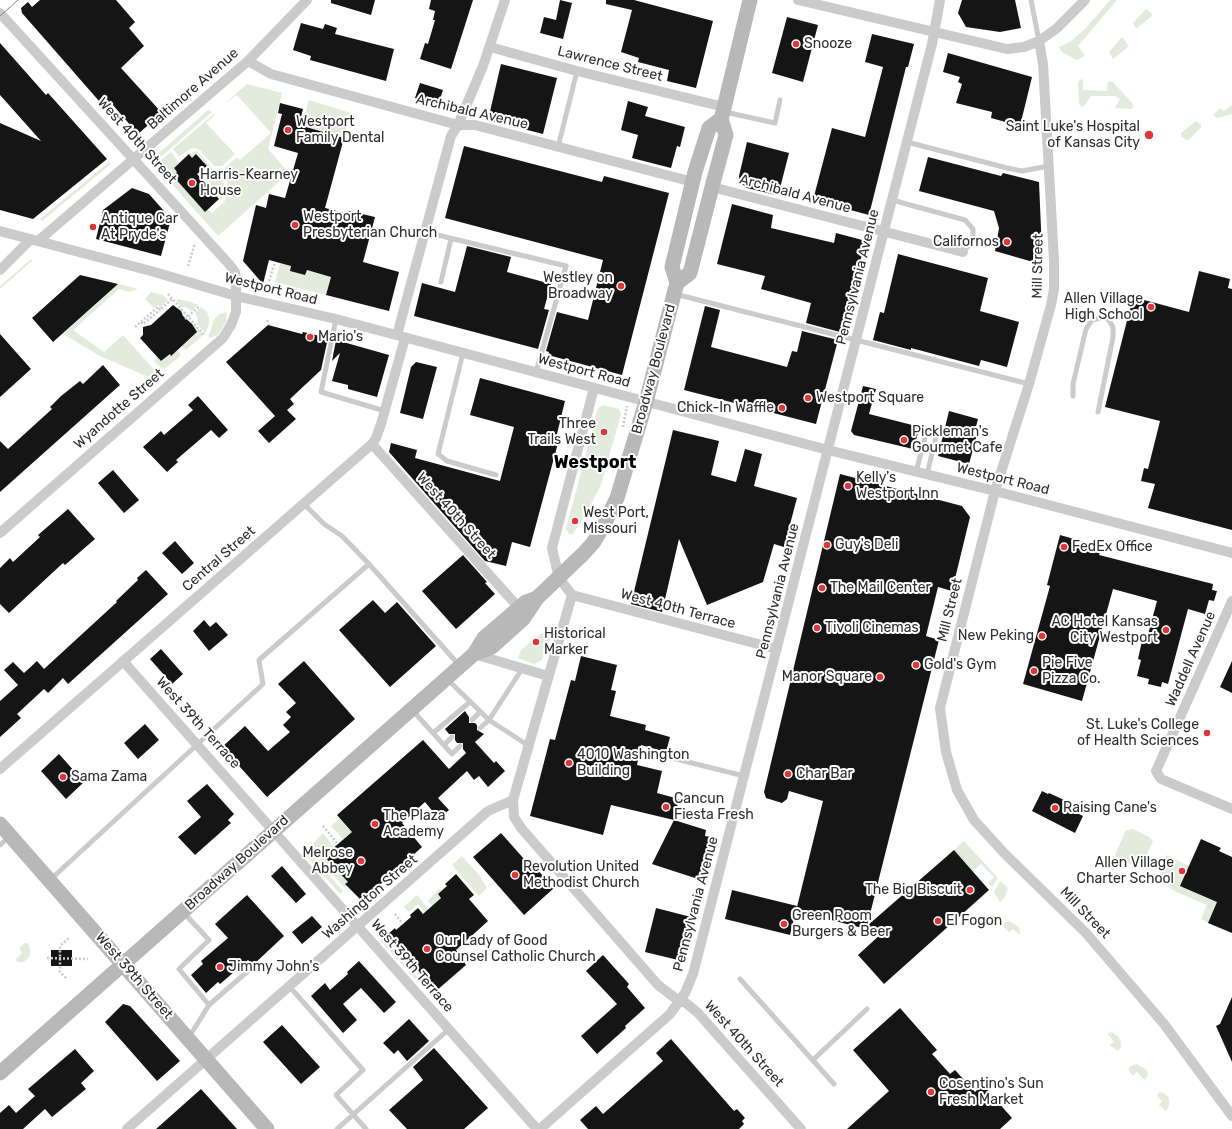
<!DOCTYPE html>
<html>
<head>
<meta charset="utf-8">
<style>
	body { margin:0 }
	canvas { display:block; background:#fff }
</style>
</head>
<body>
<canvas width="1232" height="1129"></canvas>
<script>
const g = document.querySelector('canvas').getContext('2d');
g.lineJoin = 'round';
function fill(path, color) {
  g.fillStyle = color;
  g.fill(path, 'evenodd');
}
function shape(rows) {
  const path = new Path2D();
  for (const r of rows) {
    path.moveTo(r[0], r[1]);
    for (let i = 2; i < r.length; i += 2) path.lineTo(r[i], r[i + 1]);
  }
  return path;
}
function stroke(path, color, width, dash) {
  g.strokeStyle = color;
  g.lineWidth = width;
  g.lineCap = dash ? 'butt' : 'round';
  g.setLineDash(dash || []);
  g.stroke(path);
}
function label(font, color, halo, rows, align = 'center') {
  g.font = font + ' Rubik,sans-serif';
  g.lineWidth = 4;
  g.setLineDash([]);
  g.textBaseline = 'middle';
  g.strokeStyle = halo;
  g.fillStyle = color;
  for (const [text, x, y, turn = 0] of rows) {
    g.save();
    g.translate(x, y);
    g.rotate((+turn || 0) * Math.PI / 180);
    g.textAlign = isNaN(turn) ? turn : align;
    if (halo) g.strokeText(text, 0, 0);
    g.fillText(text, 0, 0);
    g.restore();
  }
}
fill(shape([
	[1110,0,1117,0,1078,46,1085,56,1077,60,1062,52,1059,47,1070,42,1085,29],
	[1146,9,1153,15,1136,29,1133,23],
	[1122,37,1129,46,1113,59,1109,52],
	[1081,79,1083,80,1083,90,1107,91,1108,82,1112,81,1132,103,1133,107,1131,109,1115,108,1120,99,1115,96,1091,96,1084,106,1081,107,1079,104,1078,82],
	[247,84,282,93,268,149,289,173,218,236,155,165,171,152,179,163,174,168,177,172,173,176,205,212,208,209,212,213,224,202,229,193,228,184,223,175,224,169,237,157,240,160,271,133,237,95,224,104],
	[309,100,351,113,344,138,302,126],
	[1232,105,1232,114,1217,118,1213,115,1220,108,1224,111],
	[208,110,212,112,154,163,151,160],
	[214,114,215,115,206,123,235,154,222,166,214,166,200,150,196,148,192,148,179,156,173,149],
	[1196,121,1201,125,1201,128,1188,140,1186,140,1181,136,1181,133],
	[197,151,212,168,212,174,204,181,197,174,206,165,197,154,193,158,189,154],
	[109,162,111,164,42,221,40,219],
	[214,177,220,177,225,186,225,195,221,200,206,184],
	[340,242,326,295,275,282,280,263,291,266,290,271,305,275,307,270,327,275],
	[30,260,33,260,0,289,0,286],
	[118,284,138,289,129,292,119,289,73,330,104,352,123,335,157,373,153,379,100,356,63,334],
	[151,292,163,295,168,300,160,308,158,305,154,308,145,299],
	[177,299,191,302,198,305,192,311,186,307,181,307,177,302],
	[201,307,207,312,209,318,209,325,205,333,197,324,198,319,195,313],
	[227,312,226,322,218,335,210,338,208,336,211,330,214,319,220,314],
	[190,323,193,323,203,335,186,350,182,346,197,333],
	[177,350,181,355,166,368,162,369,154,361,158,358,161,361],
	[603,405,619,409,621,414,601,485,585,515,573,534,569,534,566,529,598,408],
	[545,631,550,631,552,636,542,660,534,664,518,658,521,650],
	[340,818,352,832,343,839,331,826],
	[1133,829,1149,837,1153,841,1142,865,1137,868,1116,857,1115,855,1126,830],
	[323,833,334,848,324,856,348,882,344,887,309,848],
	[964,841,998,878,992,887,988,883,994,877,981,864,973,871,954,850],
	[305,845,306,849,343,891,340,894,304,853,301,847],
	[1167,855,1189,866,1218,900,1208,923,1201,919,1207,905,1172,890,1160,874],
	[462,856,480,876,487,888,479,896,452,865],
	[1000,881,1008,888,1005,897,1000,902,994,892],
	[439,889,441,891,438,894,441,897,434,904,447,918,440,916,428,901],
	[417,895,429,910,426,913,418,904,409,912,404,907],
	[1009,921,1019,927,1020,935,1013,929,1009,932,1003,926,1004,923],
	[383,938,417,977,415,979,380,940],
	[25,943,28,943,30,949,30,955,24,962,17,962,16,959,22,953,19,948],
	[1111,1032,1118,1036,1121,1042,1121,1048,1118,1051,1109,1045,1114,1042,1108,1034],
	[1136,1064,1147,1070,1148,1075,1145,1080,1137,1072,1133,1076,1129,1071,1129,1067],
	[1159,1092,1164,1093,1169,1098,1169,1105,1166,1111,1159,1105,1162,1101,1157,1096]
]), '#e3ebdc');
fill(shape([
	[40,0,116,0,135,22,129,28,144,46,121,68,162,113,138,134,112,104,106,109,22,13,21,8,28,2,32,7],
	[331,0,375,0,371,15,331,3],
	[431,0,473,0,451,69,420,59,425,43,428,44,435,20,433,20,435,11,429,9],
	[560,0,572,3,563,39,540,33,544,17,556,20],
	[606,0,634,0,713,21,696,88,667,81,669,70,638,62,639,58,621,52,632,10,606,4],
	[962,0,1015,0,1021,28,1000,32,966,27,958,13],
	[787,17,818,25,803,82,772,73],
	[301,23,323,29,325,24,337,28,335,34,394,49,386,81,310,60,311,56,293,50],
	[872,34,914,44,908,67,906,67,869,215,813,200,832,128,865,137,883,67,865,62],
	[0,43,46,95,48,93,107,159,33,219,0,210,0,123,41,141,0,95],
	[948,53,1032,77,1020,126,991,118,992,112,956,103,962,84,958,82,960,77,943,72],
	[501,64,557,78,543,134,488,120],
	[420,83,443,90,438,105,415,98],
	[628,101,648,107,645,116,685,127,680,147,677,146,671,168,632,158,638,135,621,130],
	[280,103,303,109,299,125,344,138,325,208,348,214,349,211,375,217,363,262,399,272,389,311,326,295,331,277,307,270,305,275,290,271,291,266,269,260,263,284,243,261,256,205,266,208,269,194,285,198,298,153,274,146,282,114,278,113],
	[747,142,789,153,779,192,776,195,747,188,740,182,739,176],
	[464,146,602,182,604,176,669,193,622,375,548,355,549,352,546,351,557,312,588,320,603,260,445,218],
	[189,154,192,158,196,154,207,166,197,174,219,199,205,212,173,176,177,172,174,168],
	[928,157,1001,176,1003,173,1039,182,1042,252,1040,264,995,251,999,228,994,211,919,191],
	[132,188,149,194,171,219,161,256,96,239,103,210],
	[732,204,773,215,771,228,834,243,836,233,866,241,840,332,806,323,811,303,761,289,765,276,717,264],
	[467,246,511,257,507,272,551,284,544,309,549,310,538,349,414,316,422,283,455,292],
	[898,254,988,278,980,311,1019,322,1007,367,981,360,979,366,911,348,911,350,873,340,880,312,884,313],
	[1199,271,1230,279,1228,288,1232,289,1232,530,1148,508,1155,484,1141,481,1144,468,1148,469,1160,421,1105,407,1133,297,1189,312],
	[80,275,118,284,53,342,32,318],
	[173,305,181,311,183,316,192,324,197,332,171,356,170,354,161,361,140,338,143,335,143,327,151,325],
	[705,306,720,310,711,347,787,367,792,351,797,352,802,331,838,340,816,424,684,390],
	[268,325,302,334,303,332,328,338,321,370,290,399,294,404,287,410,296,419,269,443,258,431,275,416,226,362],
	[0,334,31,369,0,397],
	[336,340,389,355,377,397,348,389,348,385,332,381,340,353,332,361],
	[416,362,437,367,423,419,400,413,411,367],
	[103,365,120,385,0,492,0,441,8,449,52,409,50,407,61,396,80,381,83,384],
	[480,378,565,401,555,442,558,443,530,547,512,542,506,566,485,561,389,452,391,443,417,450,415,458,500,481,514,427,470,415],
	[863,386,876,389,869,414,920,427,913,449,854,435,851,431],
	[198,396,228,430,219,438,211,430,176,460,178,462,167,472,143,447,161,431,164,435,193,410,188,405],
	[949,411,978,419,975,430,978,431,969,464,938,456],
	[673,430,719,441,711,475,736,482,745,449,762,454,754,486,797,498,784,547,774,544,763,582,707,605,679,539,662,612,631,604],
	[113,470,139,500,124,513,98,483],
	[840,474,962,506,970,517,952,591,938,587,926,636,939,640,867,926,954,850,989,890,884,984,858,955,882,933,796,911,823,801,789,791,787,799,782,803,766,798,764,792],
	[68,509,95,539,65,565,63,563,9,613,0,604,0,568,10,558,13,562,40,537,38,535],
	[1060,535,1102,547,1099,555,1213,584,1212,590,1217,591,1214,601,1209,600,1205,614,1188,609,1168,684,1162,682,1161,687,1148,684,1149,679,1137,676,1141,660,1138,659,1142,641,1146,642,1157,601,1113,589,1082,701,1023,684,1050,586,1047,585],
	[175,541,194,563,182,574,162,553],
	[463,555,487,582,485,583,495,594,456,629,422,591],
	[146,570,168,594,68,684,63,678,48,693,44,689,17,714,21,718,0,737,0,701,18,685,4,670,13,662,24,673,37,661,44,669,117,602,116,601,138,580,137,578],
	[373,600,385,613,397,602,436,646,390,687,339,630],
	[204,620,210,627,216,622,228,635,209,651,193,631],
	[161,649,183,674,172,684,150,659],
	[581,656,617,665,611,690,616,691,610,716,646,725,645,730,670,737,666,752,641,745,637,765,662,771,657,793,679,799,674,820,611,805,603,835,530,816,550,739,555,740,571,680,575,681],
	[304,661,355,719,267,797,222,747,245,726,268,751,290,732,283,725,291,717,286,712,296,703,278,684],
	[1232,661,1232,693,1220,687],
	[465,711,469,717,469,723,475,723,477,725,477,730,484,734,475,742,494,763,496,761,505,771,488,787,479,776,474,780,467,771,438,798,449,810,439,819,425,802,402,823,422,847,362,901,345,884,348,882,324,856,352,832,337,815,423,740,449,769,466,753,463,749,463,743,457,743,455,740,455,734,449,734,445,729],
	[145,724,159,740,138,759,124,743],
	[59,754,84,782,66,799,41,771],
	[207,784,234,814,228,820,231,823,195,855,178,837,201,817,187,801],
	[1042,791,1048,794,1049,793,1075,805,1073,811,1083,816,1075,833,1032,811],
	[674,820,706,830,705,836,711,837,701,880,652,864],
	[501,833,532,868,534,866,554,888,524,915,473,857],
	[1201,839,1221,848,1219,851,1232,857,1232,933,1208,923,1217,902,1180,886],
	[282,866,306,894,296,903,271,876],
	[456,874,474,895,469,899,488,921,456,950,466,965,436,991,387,935,395,928,396,930,411,917,410,915,418,908,423,914,441,898,438,894,447,886,445,884],
	[732,890,797,906,790,935,725,919],
	[247,895,284,936,253,965,248,960,220,984,218,982,206,993,191,975,203,964,201,961,228,938,215,924],
	[656,908,691,917,678,960,645,952],
	[312,916,322,927,302,944,292,932],
	[51,950,72,950,72,966,51,966],
	[603,955,629,984,627,987,645,1008,625,1026,626,1028,597,1054,581,1036,617,1004,586,971],
	[359,961,396,1002,384,1013,361,988,343,1004,357,1020,343,1033,311,996,325,983,330,990,348,974,347,972],
	[1232,997,1232,1062,1216,1026,1220,1024],
	[123,1004,130,1006,180,1061,157,1081,105,1022],
	[900,1008,937,1050,932,1054,950,1074,955,1070,975,1092,983,1085,1012,1118,1000,1129,847,1129,889,1091,853,1050],
	[409,1019,429,1041,407,1061,398,1050,394,1054,383,1043],
	[282,1025,320,1067,301,1084,263,1042],
	[671,1039,734,1111,737,1109,745,1118,742,1121,744,1124,739,1129,588,1129,580,1120,596,1106,603,1114,663,1061,656,1053],
	[434,1048,488,1108,464,1129,407,1129,389,1110,423,1080,413,1067],
	[75,1049,94,1071,81,1083,86,1089,52,1117,45,1109,23,1129,0,1129,0,1113,9,1105,16,1113,35,1096,28,1089],
	[201,1089,237,1129,156,1129]
]), '#151515');
stroke(shape([
	[188,266,195,243],
	[269,281,275,262],
	[168,294,205,336],
	[185,319,200,306],
	[267,320,269,325],
	[141,322,143,324,160,310],
	[135,327,158,307,160,310,172,299],
	[623,427,627,406],
	[323,826,338,844],
	[395,914,403,924],
	[47,958,88,959],
	[66,978,60,972,60,946,69,938]
]), '#cbcbcb', 2.5, [2, 2]);
stroke(shape([
	[1031,0,1039,41],
	[725,112,775,123,780,100],
	[907,142,1007,168,1022,171,1049,166],
	[558,147,577,71],
	[892,200,965,220,973,229,973,236,971,243,963,252],
	[425,232,566,266,536,372],
	[441,282,451,239],
	[675,294,1029,384],
	[336,319,321,392,385,411],
	[463,353,438,454,447,461,496,475],
	[1073,396,1073,384,1086,329,1092,320,1101,318,1108,319,1113,327,1113,337,1098,412],
	[916,472,927,430,937,433,927,474],
	[303,503,324,524,342,536,369,564,459,665],
	[522,669,489,720,529,746],
	[447,679,489,720,480,728],
	[413,711,452,754,460,746],
	[472,720,480,712],
	[433,733,470,702],
	[444,745,452,737],
	[668,757,744,776],
	[0,845,10,836],
	[51,879,263,684,259,660,369,564],
	[183,912,209,940,179,969,209,1005,248,971],
	[740,979,834,1084],
	[289,986,363,1070,336,1095,366,1129],
	[189,1037,209,1005],
	[814,1059,867,1009],
	[337,1129,449,1029]
]), '#cbcbcb', 5);
stroke(shape([
	[798,0,1007,49,1024,47,1039,41,1056,29,1085,0],
	[0,13,229,264,235,272,236,282,236,312,231,325,223,338,0,533],
	[1039,41,1043,64,1054,261,1054,289,1051,305,1029,384,995,491,940,708,946,752,957,790,974,820,1004,853,1086,933,1164,1024,1232,1116],
	[490,47,577,71,724,107],
	[248,61,271,74,458,125,475,125,693,182],
	[712,187,963,252],
	[0,231,151,271,236,296,336,319,828,450,995,491,1232,553],
	[38,241,248,61,307,0],
	[0,270,31,239],
	[397,335,451,136,458,125,483,66,505,0],
	[594,388,552,548,559,578,572,595,513,800,514,817,522,829,658,985,679,1001,686,1003,698,1013,801,1129],
	[372,444,519,608],
	[572,595,777,649],
	[1232,601,1156,771,1161,779,1232,809],
	[474,654,548,676],
	[123,661,537,1129],
	[0,769,372,444,376,438,381,424,405,338],
	[127,1129,488,811,513,800],
	[540,1129,670,1014,685,993,693,974,932,44,940,0]
]), '#cbcbcb', 10);
stroke(shape([
	[677,283,690,273,712,187,726,135,721,119,723,112,750,0],
	[474,654,492,647,523,619,537,598,583,554,593,543,604,525,617,498,646,402,674,294,677,283,672,267,695,172,709,128,721,119],
	[0,824,267,1129],
	[0,1073,474,654,484,638,526,602,537,598]
]), '#b8b8b8', 15);
stroke(shape([
	[0,16,18,0]
]), '#838383', 1);
for (const [x, y, r, color] of [
	[796,44,4,"#e03539"],
	[288,130,4,"#e03539"],
	[1149,135,5,"#e03539"],
	[192,183,4,"#e03539"],
	[295,225,4,"#e03539"],
	[93,227,4,"#e03539"],
	[1007,242,4,"#e03539"],
	[621,286,4,"#e03539"],
	[1151,307,4,"#e03539"],
	[310,337,4,"#e03539"],
	[808,398,4,"#e03539"],
	[782,408,4,"#e03539"],
	[604,432,4,"#e03539"],
	[904,440,4,"#e03539"],
	[848,486,4,"#e03539"],
	[575,521,4,"#e03539"],
	[827,545,4,"#e03539"],
	[1064,547,4,"#e03539"],
	[822,588,4,"#e03539"],
	[817,628,4,"#e03539"],
	[1166,630,4,"#e03539"],
	[1042,636,4,"#e03539"],
	[536,642,4,"#e03539"],
	[916,665,4,"#e03539"],
	[1034,671,4,"#e03539"],
	[880,677,4,"#e03539"],
	[1207,733,4,"#e03539"],
	[569,763,4,"#e03539"],
	[788,774,4,"#e03539"],
	[63,777,4,"#e03539"],
	[666,807,4,"#e03539"],
	[1055,808,4,"#e03539"],
	[375,824,4,"#e03539"],
	[361,861,4,"#e03539"],
	[1182,871,4,"#e03539"],
	[515,875,4,"#e03539"],
	[970,890,4,"#e03539"],
	[938,921,4,"#e03539"],
	[784,924,4,"#e03539"],
	[427,949,4,"#e03539"],
	[220,967,4,"#e03539"],
	[931,1092,4,"#e03539"]
]) {
  const dot = new Path2D();
  dot.arc(x, y, r, 0, 2 * Math.PI);
  g.fillStyle = color;
  g.fill(dot);
  stroke(dot, '#fff', 1.5);
}
label('14px', '#2e2e2e', '#fff', [
	["Snooze",804,44],
	["Westport",296,122],
	["Family Dental",296,138],
	["Saint Luke's Hospital",1140,127,"right"],
	["of Kansas City",1140,143,"right"],
	["Harris-Kearney",200,175],
	["House",200,191],
	["Westport",303,217],
	["Presbyterian Church",303,233],
	["Antique Car",101,219],
	["At Pryde's",101,235],
	["Californos",999,242,"right"],
	["Westley on",613,278,"right"],
	["Broadway",613,294,"right"],
	["Allen Village",1143,299,"right"],
	["High School",1143,315,"right"],
	["Mario's",318,337],
	["Westport Square",816,398],
	["Chick-In Waffle",774,408,"right"],
	["Three",596,424,"right"],
	["Trails West",596,440,"right"],
	["Pickleman's",912,432],
	["Gourmet Cafe",912,448],
	["Kelly's",856,478],
	["Westport Inn",856,494],
	["West Port,",583,513],
	["Missouri",583,529],
	["Guy's Deli",835,545],
	["FedEx Office",1072,547],
	["The Mail Center",830,588],
	["AC Hotel Kansas",1158,622,"right"],
	["City Westport",1158,638,"right"],
	["Tivoli Cinemas",825,628],
	["Historical",544,634],
	["Marker",544,650],
	["New Peking",1034,636,"right"],
	["Pie Five",1042,663],
	["Pizza Co.",1042,679],
	["Gold's Gym",924,665],
	["Manor Square",872,677,"right"],
	["St. Luke's College",1199,725,"right"],
	["of Health Sciences",1199,741,"right"],
	["4010 Washington",577,755],
	["Building",577,771],
	["Char Bar",796,774],
	["Sama Zama",71,777],
	["Cancun",674,799],
	["Fiesta Fresh",674,815],
	["Raising Cane's",1063,808],
	["The Plaza",383,816],
	["Academy",383,832],
	["Melrose",353,853,"right"],
	["Abbey",353,869,"right"],
	["Allen Village",1174,863,"right"],
	["Charter School",1174,879,"right"],
	["Revolution United",523,867],
	["Methodist Church",523,883],
	["The Big Biscuit",962,890,"right"],
	["Green Room",792,916],
	["Burgers & Beer",792,932],
	["El Fogon",946,921],
	["Our Lady of Good",435,941],
	["Counsel Catholic Church",435,957],
	["Jimmy John's",228,967],
	["Cosentino's Sun",939,1084],
	["Fresh Market",939,1100]
], 'left');
label('14px', '#2e2e2e', '#fff', [
	["Lawrence Street",610,64,14],
	["Baltimore Avenue",193,89,-41],
	["Archibald Avenue",472,112,13],
	["West 40th Street",137,141,48],
	["Archibald Avenue",795,194,15],
	["Mill Street",1038,266,-89],
	["Pennsylvania Avenue",858,277,-76],
	["Westport Road",271,289,14],
	["Broadway Boulevard",654,369,-75],
	["Westport Road",584,371,15],
	["Wyandotte Street",119,409,-41],
	["Westport Road",1003,479,14],
	["West 40th Street",456,516,48],
	["Central Street",219,559,-41],
	["Pennsylvania Avenue",778,591,-76],
	["West 40th Terrace",678,609,15],
	["Mill Street",950,610,-76],
	["Waddell Avenue",1191,659,-66],
	["West 39th Terrace",198,723,48],
	["Broadway Boulevard",237,863,-42],
	["Washington Street",370,897,-41],
	["Pennsylvania Avenue",696,904,-75],
	["Mill Street",1085,913,46],
	["West 39th Terrace",412,966,49],
	["West 39th Street",134,976,49],
	["West 40th Street",744,1044,48]
]);
label('bold 18px', '#000', '#fff', [
	["Westport",595,463]
]);
</script>
</body>
</html>
